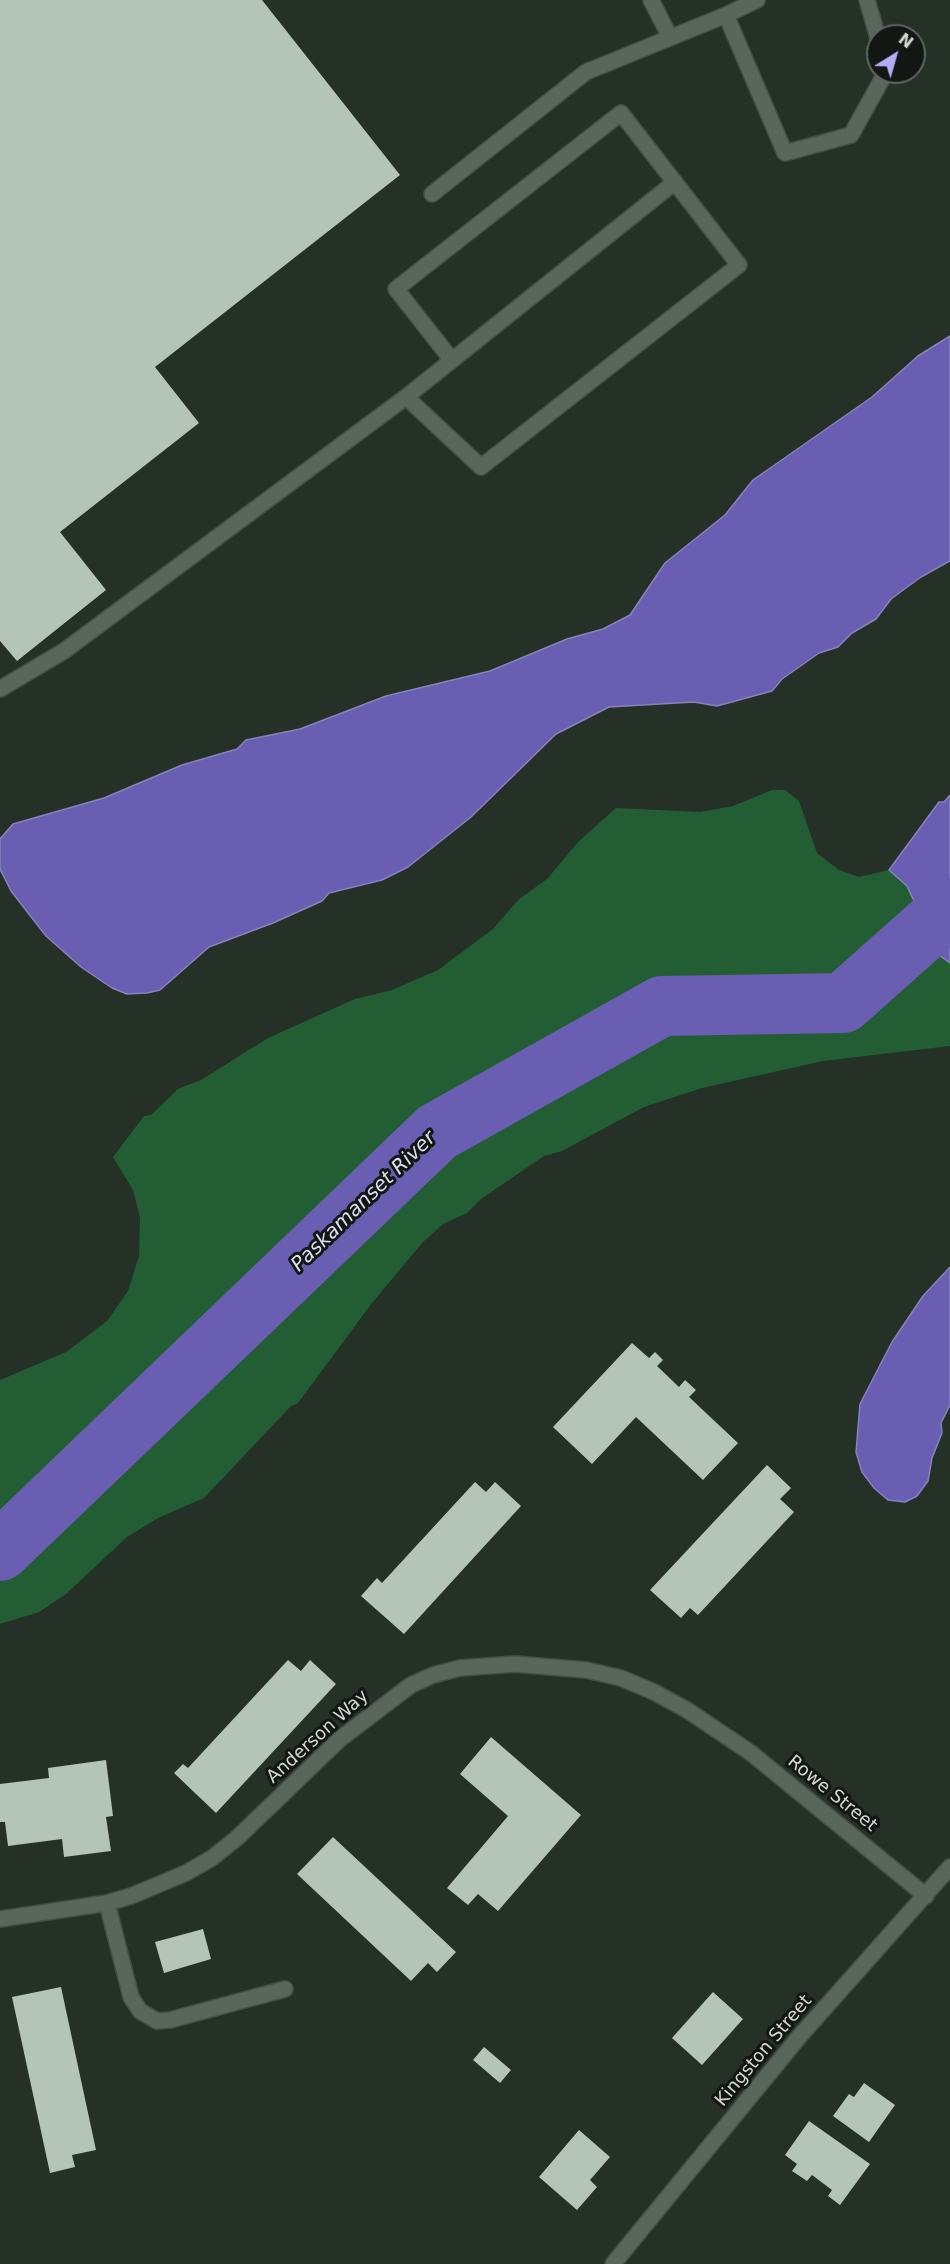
<!DOCTYPE html>
<html>
<head>
<meta charset="utf-8">
<style>
	body { margin:0 }
	#map { position:relative; width:950px; height:2264px; overflow:hidden; background:#253027; font-family:"DejaVu Sans",sans-serif }
	canvas { display:block }
	.north { position:absolute; left:866px; top:24px; width:60px; height:60px; box-sizing:border-box; background:#121713; border:2px solid #5e645f; border-radius:50%; rotate:37deg; font-size:16px; font-weight:700; line-height:24px; text-align:center; color:#d0d8d1 }
	.north::after { content:''; display:block; margin:auto; width:21px; height:27px; background:#b3adf9; clip-path:polygon(50% 0,100% 100%,50% 72%,0 100%) }
</style>
</head>
<body>
<div id="map">
<canvas width="950" height="2264"></canvas>
<div class="north">N</div>
</div>
<script>
const g = document.querySelector('canvas').getContext('2d');
g.lineJoin = 'round';
function fill(path, color) {
  g.fillStyle = color;
  g.fill(path, 'evenodd');
}
function shape(rows) {
  const path = new Path2D();
  for (const r of rows) {
    path.moveTo(r[0], r[1]);
    for (let i = 2; i < r.length; i += 2) path.lineTo(r[i], r[i + 1]);
  }
  return path;
}
function stroke(path, color, width, dash) {
  g.strokeStyle = color;
  g.lineWidth = width;
  g.lineCap = dash ? 'butt' : 'round';
  g.setLineDash(dash || []);
  g.stroke(path);
}
function label(font, color, halo, rows, align = 'center') {
  g.font = font + ' "DejaVu Sans",sans-serif';
  g.lineWidth = 6;
  g.setLineDash([]);
  g.textBaseline = 'middle';
  g.strokeStyle = halo;
  g.fillStyle = color;
  for (const [text, x, y, turn = 0] of rows) {
    g.save();
    g.translate(x, y);
    g.rotate((+turn || 0) * Math.PI / 180);
    g.textAlign = isNaN(turn) ? turn : align;
    if (halo) g.strokeText(text, 0, 0);
    g.fillText(text, 0, 0);
    g.restore();
  }
}
fill(shape([
	[772,790,785,790,799,801,817,853,839,870,859,877,889,870,907,886,939,955,950,963,950,1046,823,1061,702,1088,644,1107,562,1151,544,1156,481,1199,467,1213,443,1224,423,1242,372,1303,298,1403,291,1406,204,1498,158,1518,127,1537,66,1594,39,1612,0,1624,0,1380,66,1352,107,1321,128,1291,139,1256,140,1217,133,1190,113,1157,144,1116,151,1115,178,1089,201,1080,268,1038,355,999,392,990,438,970,493,929,518,900,547,879,578,842,616,808,700,812,733,806]
]), '#235d34');
const water = shape([
	[950,336,950,561,921,577,891,599,876,619,852,633,838,647,819,653,782,679,772,691,717,706,694,702,609,707,556,734,471,817,408,867,382,880,329,893,322,901,273,923,209,947,160,990,147,993,127,994,112,988,81,967,46,936,11,891,0,869,0,839,13,824,104,798,182,765,237,749,246,740,300,729,386,696,490,671,567,639,603,629,630,615,665,563,725,515,753,480,872,397,918,356,950,336],
	[950,795,950,963,939,955,907,886,889,870,939,802,944,802,950,795],
	[950,1267,950,1405,941,1423,942,1433,932,1458,928,1481,917,1496,905,1502,888,1500,874,1488,862,1472,856,1452,860,1404,892,1342,923,1296,950,1267]
]);
fill(water, '#695eb2');
stroke(water, '#8883bb', 1.5);
stroke(shape([
	[0,1551,437,1132,662,1006,843,1003,950,908]
]), '#695eb2', 60);
fill(shape([
	[0,0,262,0,400,175,155,367,199,423,60,532,106,590,17,661,0,641],
	[632,1343,649,1358,655,1352,663,1360,657,1366,679,1387,685,1380,696,1390,689,1397,738,1443,703,1480,636,1417,592,1464,553,1427],
	[767,1465,791,1488,780,1499,794,1512,698,1615,690,1608,681,1618,650,1590],
	[475,1482,486,1492,495,1482,521,1506,404,1634,361,1596,377,1578,382,1583],
	[288,1660,301,1671,310,1660,336,1684,216,1813,174,1773,183,1764,188,1768],
	[491,1737,581,1815,498,1911,478,1894,468,1905,447,1888,508,1816,460,1774],
	[106,1760,113,1816,106,1817,111,1851,64,1857,62,1839,8,1846,5,1822,0,1822,0,1784,49,1778,48,1768],
	[333,1837,456,1952,437,1972,428,1963,411,1981,297,1874],
	[203,1929,211,1959,164,1973,155,1942],
	[61,1987,96,2150,72,2155,75,2167,50,2173,12,1997],
	[713,1992,743,2019,702,2065,672,2038],
	[484,2047,511,2070,500,2083,473,2060],
	[864,2083,895,2105,869,2142,833,2116,849,2094,854,2097],
	[809,2121,870,2164,840,2205,828,2196,832,2190,812,2175,807,2181,792,2171,797,2164,785,2155],
	[579,2130,610,2157,590,2180,597,2187,577,2210,539,2177]
]), '#b5c4b8');
const service = shape([
	[651,0,670,37],
	[867,0,878,38],
	[726,15,757,0],
	[432,194,586,72,726,15,785,153,851,135,886,72],
	[406,397,675,182],
	[0,689,64,651,406,397,481,467,739,265,621,113,396,289,451,359],
	[107,1903,131,1997,140,2011,157,2021,170,2020,285,1989]
]);
const minor = shape([
	[0,1919,107,1903,131,1896,186,1873,212,1858,237,1838,340,1739,411,1685,433,1675,460,1668,515,1664,586,1670,621,1678,654,1692,687,1710,751,1753,926,1896],
	[613,2264,799,2037,950,1867]
]);
stroke(service, '#444e46', 18);
stroke(minor, '#444e46', 18);
stroke(service, '#59665b', 15);
stroke(minor, '#59665b', 15);
label('18px', '#d0d8d1', '#121713', [
	["Anderson Way",318,1737,-42],
	["Rowe Street",832,1794,39],
	["Kingston Street",764,2051,-50]
]);
label('italic 20px', '#dddcf4', '#121713', [
	["Paskamanset River",364,1202,-44]
]);
</script>
</body>
</html>
